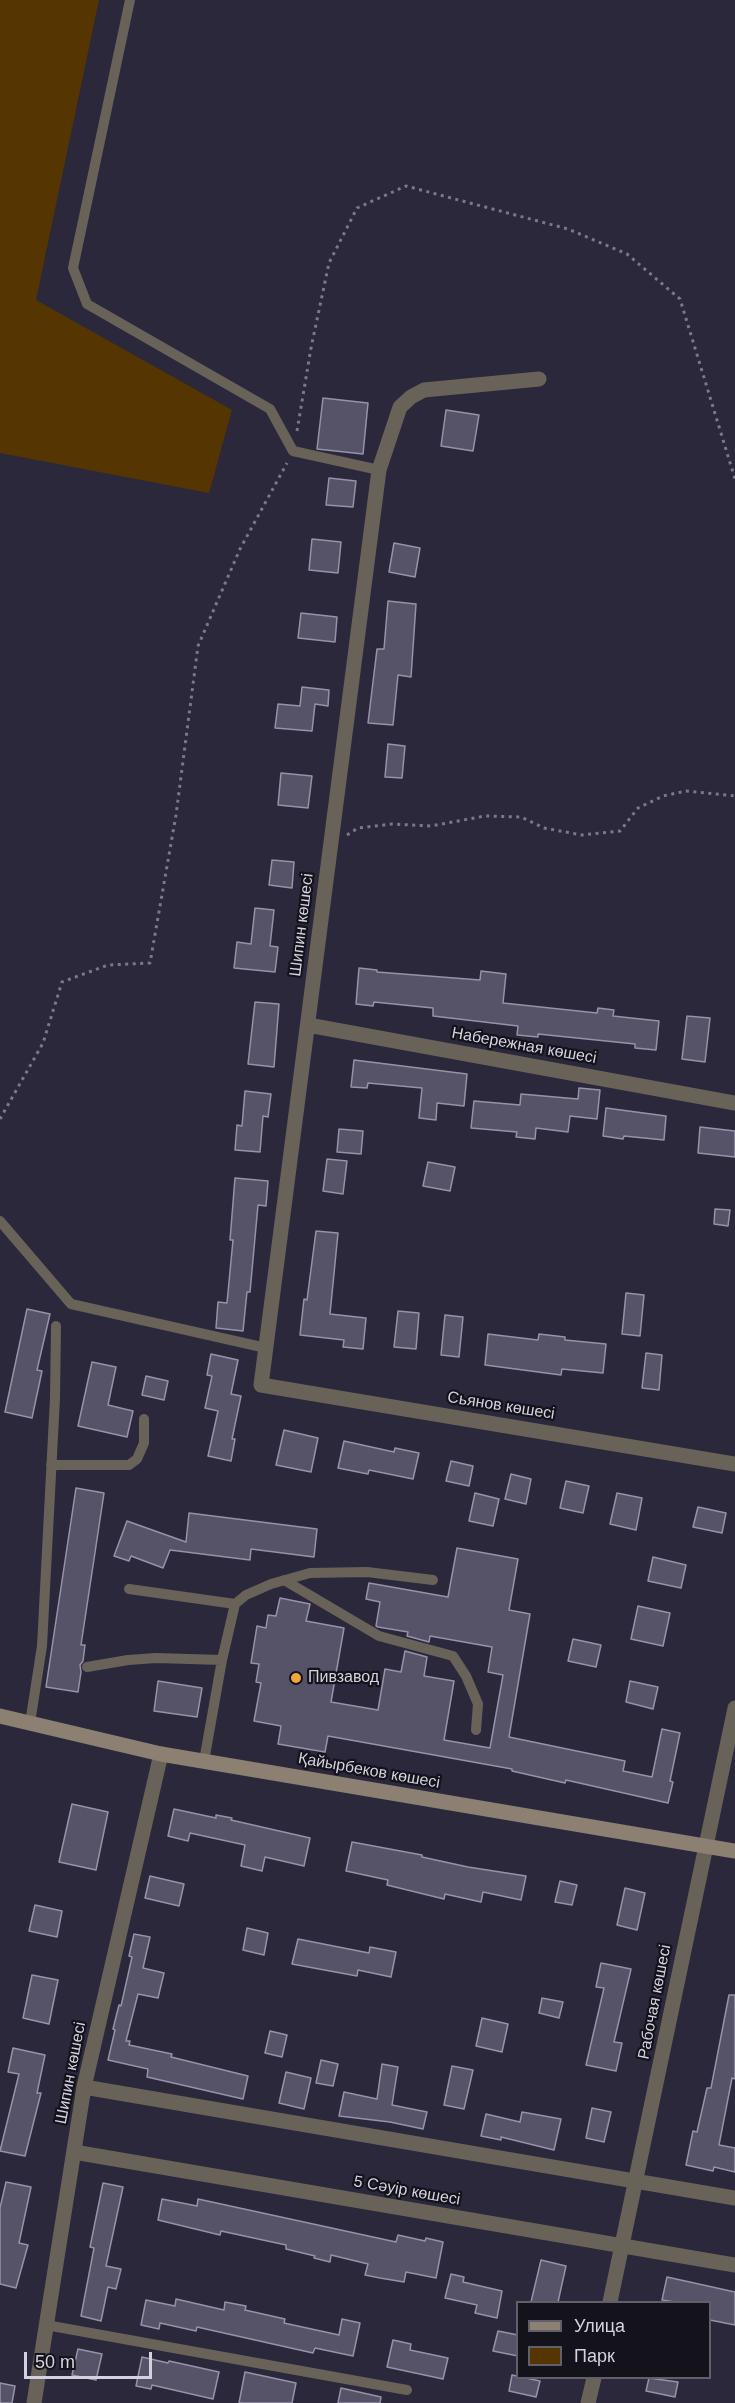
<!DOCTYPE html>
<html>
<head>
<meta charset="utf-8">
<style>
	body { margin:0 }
	#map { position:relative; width:735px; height:2403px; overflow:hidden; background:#2b283c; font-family:Helvetica,sans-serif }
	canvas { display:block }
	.legend { position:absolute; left:516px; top:2301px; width:195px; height:78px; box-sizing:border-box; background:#14121b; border:2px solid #615f69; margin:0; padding:8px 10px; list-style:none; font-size:18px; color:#d4d2df }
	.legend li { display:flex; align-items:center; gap:12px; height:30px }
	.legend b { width:30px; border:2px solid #615f69 }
	.scale { position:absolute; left:24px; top:2352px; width:128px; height:27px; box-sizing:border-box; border:3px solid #d4d2df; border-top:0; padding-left:8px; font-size:18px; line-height:21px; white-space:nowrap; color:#d4d2df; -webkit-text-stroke:4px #14121b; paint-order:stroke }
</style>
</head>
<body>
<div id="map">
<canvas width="735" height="2403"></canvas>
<ul class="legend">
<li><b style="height:8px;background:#8b8072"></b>Улица</li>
<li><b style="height:16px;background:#553500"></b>Парк</li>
</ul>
<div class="scale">50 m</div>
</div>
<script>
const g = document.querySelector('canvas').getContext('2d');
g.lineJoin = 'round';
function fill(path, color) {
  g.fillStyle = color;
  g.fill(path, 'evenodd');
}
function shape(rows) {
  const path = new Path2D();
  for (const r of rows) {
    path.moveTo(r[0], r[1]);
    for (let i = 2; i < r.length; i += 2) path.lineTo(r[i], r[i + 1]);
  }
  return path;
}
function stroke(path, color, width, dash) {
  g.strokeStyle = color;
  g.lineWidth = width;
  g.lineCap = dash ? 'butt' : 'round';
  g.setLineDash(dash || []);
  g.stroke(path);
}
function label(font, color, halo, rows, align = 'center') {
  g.font = font + ' Helvetica,sans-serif';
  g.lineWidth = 4.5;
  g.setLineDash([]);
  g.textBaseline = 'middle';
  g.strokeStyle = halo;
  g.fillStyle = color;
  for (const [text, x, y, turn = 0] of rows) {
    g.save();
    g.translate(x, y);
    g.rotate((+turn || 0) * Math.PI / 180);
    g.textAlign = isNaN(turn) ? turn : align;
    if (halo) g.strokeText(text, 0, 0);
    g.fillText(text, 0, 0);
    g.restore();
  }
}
fill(shape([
	[0,0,99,0,36,300,232,410,209,493,0,453]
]), '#553500');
const building = shape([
	[323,398,368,403,363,454,317,449,323,398],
	[446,410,479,415,473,451,441,446,446,410],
	[329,478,356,481,353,507,326,505,329,478],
	[312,539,341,542,338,573,309,570,312,539],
	[394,543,420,548,415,577,389,572,394,543],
	[388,601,416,604,411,677,398,675,393,725,368,723,377,649,384,649,388,601],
	[301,613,337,617,335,642,298,638,301,613],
	[302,687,329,690,328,706,315,704,312,731,275,728,278,704,300,706,302,687],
	[388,744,405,746,402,778,385,777,388,744],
	[281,773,312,776,308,808,278,805,281,773],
	[272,860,294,862,292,888,269,885,272,860],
	[255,908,274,910,270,946,278,947,275,972,234,968,237,942,251,944,255,908],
	[359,968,377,970,377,972,480,980,481,971,506,974,503,1003,597,1013,598,1008,614,1010,613,1016,659,1021,656,1050,635,1048,635,1044,538,1034,538,1037,517,1035,518,1026,433,1016,433,1008,374,1002,373,1006,356,1004,359,968],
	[255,1002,279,1004,274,1067,248,1064,255,1002],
	[687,1016,710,1018,705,1062,682,1059,687,1016],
	[354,1060,467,1074,464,1106,437,1103,436,1120,419,1118,422,1088,368,1083,367,1088,351,1087,354,1060],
	[579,1088,600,1090,597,1119,570,1116,568,1132,536,1128,535,1139,516,1137,517,1132,471,1128,474,1101,520,1105,521,1094,578,1099,579,1088],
	[245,1091,271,1094,268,1117,263,1116,260,1152,235,1150,237,1125,242,1126,245,1091],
	[606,1108,666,1116,664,1140,624,1136,623,1139,603,1136,606,1108],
	[700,1127,735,1131,735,1157,698,1153,700,1127],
	[339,1129,363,1131,361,1154,337,1152,339,1129],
	[327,1159,347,1161,343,1194,323,1191,327,1159],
	[428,1162,455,1167,450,1191,423,1186,428,1162],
	[235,1178,268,1181,266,1206,258,1205,250,1292,247,1292,243,1331,216,1328,218,1302,227,1303,233,1240,230,1240,235,1178],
	[715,1209,730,1210,728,1226,714,1224,715,1209],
	[316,1231,338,1233,330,1314,366,1318,363,1349,343,1347,344,1340,300,1335,304,1299,307,1300,316,1231],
	[626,1293,644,1295,640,1336,622,1334,626,1293],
	[27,1309,50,1314,37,1370,42,1371,32,1418,5,1412,27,1309],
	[398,1311,419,1313,416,1349,394,1347,398,1311],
	[445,1315,463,1317,459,1357,441,1355,445,1315],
	[488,1334,538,1340,539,1334,565,1337,565,1340,606,1344,603,1373,562,1369,561,1375,485,1365,488,1334],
	[646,1353,662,1355,659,1390,642,1388,646,1353],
	[211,1354,238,1360,231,1394,241,1396,232,1439,235,1439,231,1461,208,1456,218,1411,205,1408,212,1376,207,1375,211,1354],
	[92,1362,116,1367,108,1405,133,1411,127,1437,78,1426,92,1362],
	[146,1376,168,1381,164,1400,142,1395,146,1376],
	[284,1430,318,1438,311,1472,276,1465,284,1430],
	[344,1441,394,1452,395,1448,419,1453,413,1479,369,1470,368,1474,338,1468,344,1441],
	[451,1461,473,1466,469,1486,446,1481,451,1461],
	[511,1474,531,1479,526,1504,505,1499,511,1474],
	[566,1481,589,1486,583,1513,560,1508,566,1481],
	[76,1488,104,1493,81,1645,85,1645,83,1661,80,1665,81,1672,78,1692,46,1687,76,1488],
	[475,1493,499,1499,493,1526,469,1521,475,1493],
	[617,1493,642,1498,636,1530,610,1524,617,1493],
	[698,1507,726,1513,722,1533,693,1527,698,1507],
	[189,1513,317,1529,314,1557,251,1549,250,1560,170,1550,163,1568,131,1556,129,1561,114,1556,127,1521,186,1542,189,1513],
	[457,1548,518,1559,509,1610,530,1614,509,1737,625,1761,623,1771,652,1777,662,1729,680,1733,670,1781,673,1782,668,1803,566,1780,565,1783,512,1771,512,1769,328,1736,325,1752,278,1744,281,1726,254,1721,261,1683,256,1682,259,1664,251,1663,257,1626,266,1628,268,1615,276,1616,280,1598,310,1604,306,1621,344,1628,331,1702,378,1710,385,1669,401,1672,405,1651,427,1657,424,1676,454,1681,444,1740,490,1748,503,1675,488,1672,492,1647,430,1636,429,1642,407,1636,408,1632,378,1627,376,1626,380,1602,366,1599,369,1583,448,1597,457,1548],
	[653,1557,686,1565,681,1588,648,1581,653,1557],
	[638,1606,670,1613,663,1646,631,1639,638,1606],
	[573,1639,601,1645,596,1667,568,1661,573,1639],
	[158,1681,202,1688,197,1717,154,1711,158,1681],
	[630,1681,658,1687,653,1709,626,1702,630,1681],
	[72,1804,108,1812,96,1870,59,1862,72,1804],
	[174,1809,216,1818,216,1815,232,1818,231,1820,310,1838,304,1866,265,1857,262,1871,241,1866,245,1845,190,1833,188,1841,168,1836,174,1809],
	[352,1842,422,1855,422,1857,468,1867,526,1876,521,1900,483,1892,481,1902,445,1894,444,1899,387,1885,388,1880,346,1871,352,1842],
	[150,1876,184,1884,179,1906,145,1898,150,1876],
	[560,1881,577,1885,572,1905,555,1902,560,1881],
	[625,1888,645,1893,637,1930,617,1925,625,1888],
	[35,1905,62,1911,57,1937,29,1931,35,1905],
	[247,1928,268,1933,264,1955,243,1950,247,1928],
	[134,1934,150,1937,143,1968,164,1973,158,1998,138,1994,126,2041,130,2041,129,2045,172,2054,171,2057,248,2076,243,2099,147,2077,148,2069,108,2060,115,2030,113,2029,119,2005,121,2006,132,1957,129,1956,134,1934],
	[298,1939,369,1953,370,1947,396,1952,391,1977,358,1970,357,1976,292,1964,298,1939],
	[601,1963,631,1969,614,2042,622,2043,616,2071,586,2065,604,1988,596,1987,601,1963],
	[32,1975,58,1980,49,2024,23,2018,32,1975],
	[729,1995,735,1995,735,2079,732,2078,719,2145,735,2148,735,2172,714,2167,713,2171,686,2165,693,2131,697,2132,707,2088,711,2088,729,1995],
	[542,1998,563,2002,559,2018,539,2013,542,1998],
	[482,2018,508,2024,502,2052,476,2046,482,2018],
	[270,2031,287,2035,282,2057,265,2053,270,2031],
	[13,2048,45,2055,37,2093,41,2093,25,2156,0,2151,19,2074,8,2072,13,2048],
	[321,2060,338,2064,333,2086,316,2083,321,2060],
	[382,2064,398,2067,392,2105,427,2112,423,2129,390,2122,339,2116,344,2092,377,2099,382,2064],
	[452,2066,473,2070,464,2109,444,2105,452,2066],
	[286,2072,311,2078,304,2109,279,2103,286,2072],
	[592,2108,611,2112,604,2142,586,2138,592,2108],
	[522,2112,561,2119,554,2150,501,2137,501,2140,481,2136,486,2114,520,2122,522,2112],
	[6,2182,31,2187,19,2243,28,2245,16,2288,0,2284,0,2208,6,2182],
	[103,2183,123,2187,106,2266,121,2269,116,2289,108,2287,101,2321,81,2316,94,2248,90,2247,103,2183],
	[162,2199,197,2206,198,2199,396,2242,398,2235,425,2241,426,2238,443,2242,436,2278,406,2272,404,2282,380,2278,365,2275,368,2264,331,2255,330,2262,314,2258,315,2256,286,2249,286,2245,221,2231,220,2235,158,2220,162,2199],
	[541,2260,566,2266,558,2302,531,2302,541,2260],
	[451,2274,464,2277,463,2282,502,2291,497,2318,475,2313,477,2305,445,2298,451,2274],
	[667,2277,735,2292,735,2325,710,2320,710,2302,675,2302,662,2300,667,2277],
	[176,2299,224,2310,225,2302,246,2306,245,2310,285,2319,284,2323,339,2335,342,2319,360,2323,353,2356,315,2348,313,2353,197,2327,196,2331,160,2323,159,2329,141,2325,146,2300,175,2306,176,2299],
	[498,2331,518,2335,518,2356,493,2351,498,2331],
	[393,2340,411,2344,410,2350,448,2358,443,2379,387,2367,393,2340],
	[78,2349,102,2354,96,2380,72,2375,78,2349],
	[142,2357,168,2363,169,2361,219,2372,213,2399,152,2385,151,2389,136,2386,142,2357],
	[245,2372,296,2383,292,2403,239,2403,245,2372],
	[512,2375,540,2381,536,2397,509,2391,512,2375],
	[649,2378,678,2382,675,2397,646,2391,649,2378],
	[0,2383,15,2386,12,2403,0,2403,0,2383],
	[341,2388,381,2397,380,2403,338,2403,341,2388]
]);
fill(building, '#565369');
stroke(building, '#9592aa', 1.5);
stroke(shape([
	[297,431,311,348,329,263,357,208,406,186,568,229,627,254,680,299,735,479],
	[347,835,358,828,392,824,431,826,485,816,521,817,544,828,582,835,620,831,638,808,663,796,686,791,735,796],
	[0,1119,43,1043,62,982,108,965,150,963,176,815,198,646,240,549,287,463]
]), '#7b7889', 3, [3, 4.5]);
stroke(shape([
	[130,0,73,268,87,304,270,409,293,451,379,470],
	[0,1221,71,1304,266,1348],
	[51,1465,129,1465,137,1459,144,1443,144,1419],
	[284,1580,379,1636,453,1656,466,1676,478,1704,476,1730],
	[129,1589,235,1604],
	[87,1667,128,1660,156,1658,222,1660],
	[30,1723,42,1646,55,1398,56,1326],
	[204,1761,222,1660,235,1604,246,1595,271,1584,310,1573,367,1572,433,1580],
	[46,2325,407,2390]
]), '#696259', 10);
stroke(shape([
	[539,379,424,390,411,397,400,407,379,470,261,1385,735,1464],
	[308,1025,735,1103],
	[84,2087,735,2198],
	[74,2152,735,2265],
	[610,2302,735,1708],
	[34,2403,84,2087,161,1754],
	[588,2403,594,2378]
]), '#696259', 15);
stroke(shape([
	[0,1716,161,1754,735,1851]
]), '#8b8072', 15);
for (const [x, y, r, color] of [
	[296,1678,6,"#eea73d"]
]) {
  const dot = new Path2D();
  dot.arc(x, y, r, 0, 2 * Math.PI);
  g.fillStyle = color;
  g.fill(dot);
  stroke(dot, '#14121b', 2);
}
label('16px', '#d4d2df', '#14121b', [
	["Шипин көшесі",302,925,-83],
	["Набережная көшесі",524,1046,10],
	["Сьянов көшесі",501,1406,9],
	["Қайырбеков көшесі",369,1771,10],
	["Рабочая көшесі",655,2002,-79],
	["Шипин көшесі",71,2073,-79],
	["5 Сәуір көшесі",407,2191,10]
]);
label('16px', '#d4d2df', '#14121b', [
	["Пивзавод",308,1678]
], 'left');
</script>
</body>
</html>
